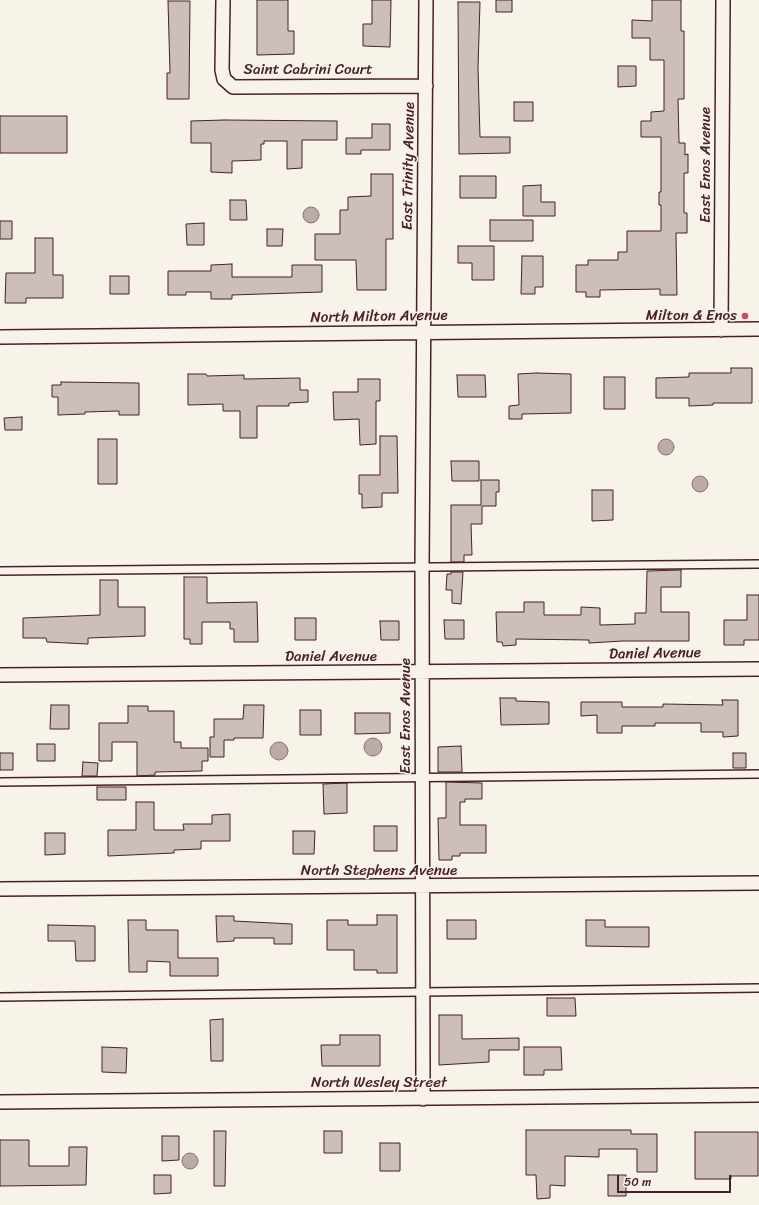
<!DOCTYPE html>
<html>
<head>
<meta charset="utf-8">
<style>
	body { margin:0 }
	#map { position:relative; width:759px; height:1205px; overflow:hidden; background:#f7f3e8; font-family:Sriracha,sans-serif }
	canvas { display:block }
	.scale { position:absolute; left:617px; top:1175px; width:114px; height:18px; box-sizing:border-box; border:2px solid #4a1f2b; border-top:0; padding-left:5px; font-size:12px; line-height:14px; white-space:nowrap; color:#4a1f2b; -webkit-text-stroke:3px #f7f3e8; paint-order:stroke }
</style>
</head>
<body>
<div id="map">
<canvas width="759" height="1205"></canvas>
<div class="scale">50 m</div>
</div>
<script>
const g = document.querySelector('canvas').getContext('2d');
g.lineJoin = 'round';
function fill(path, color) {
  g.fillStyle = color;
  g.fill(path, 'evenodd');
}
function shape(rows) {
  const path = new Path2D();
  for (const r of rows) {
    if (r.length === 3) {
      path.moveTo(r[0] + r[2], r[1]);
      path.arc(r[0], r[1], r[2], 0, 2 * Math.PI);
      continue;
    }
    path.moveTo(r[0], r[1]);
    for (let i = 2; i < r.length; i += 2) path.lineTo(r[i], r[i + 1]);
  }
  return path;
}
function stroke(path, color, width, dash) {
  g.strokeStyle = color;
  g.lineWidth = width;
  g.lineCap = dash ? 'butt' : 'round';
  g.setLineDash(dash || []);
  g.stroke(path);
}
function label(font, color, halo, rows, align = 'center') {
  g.font = font + ' Sriracha,sans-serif';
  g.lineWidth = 3;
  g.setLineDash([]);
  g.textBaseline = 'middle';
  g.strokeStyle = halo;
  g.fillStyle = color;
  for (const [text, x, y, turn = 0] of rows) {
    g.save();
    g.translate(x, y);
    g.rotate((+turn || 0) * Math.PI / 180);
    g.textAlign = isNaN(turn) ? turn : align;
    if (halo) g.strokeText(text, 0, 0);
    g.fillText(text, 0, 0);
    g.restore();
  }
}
const water = shape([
	[311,215,8],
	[666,447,8],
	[700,484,8],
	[373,747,9],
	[279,751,9],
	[190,1161,8]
]);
fill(water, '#bcaaa7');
stroke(water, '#8e7275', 1);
const building = shape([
	[257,0,288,0,288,31,294,31,294,54,257,55,257,0],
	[372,0,391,0,390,47,363,46,363,24,372,24,372,0],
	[496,0,512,0,512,12,496,12,496,0],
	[652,0,681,0,681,31,684,31,684,99,678,99,679,143,685,143,685,155,688,154,688,173,684,173,684,213,687,213,687,233,676,233,677,295,660,295,660,289,600,290,600,297,586,297,586,292,576,292,576,265,588,265,588,260,618,260,618,252,627,252,627,231,661,231,661,205,659,205,659,192,661,192,661,137,641,137,641,121,651,121,651,112,664,111,664,60,650,60,650,38,632,38,632,20,652,21,652,0],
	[168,1,190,1,189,99,167,99,167,73,170,73,168,1],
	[458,2,480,2,478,68,480,137,510,137,510,153,459,154,458,2],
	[618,66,636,66,636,86,618,87,618,66],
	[514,102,533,102,533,121,514,121,514,102],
	[0,116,67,116,67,153,0,153,0,116],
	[224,120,337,121,337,140,302,140,302,168,287,169,287,141,264,141,264,144,261,144,261,160,232,161,232,173,211,172,211,143,191,143,191,121,224,120],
	[372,124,390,124,390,150,361,150,361,154,346,154,346,138,372,138,372,124],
	[371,174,393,174,393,239,386,239,386,290,357,290,356,260,315,260,315,234,340,234,340,210,348,210,348,197,371,196,371,174],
	[460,176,496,176,496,198,460,198,460,176],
	[541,185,541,202,555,202,555,216,523,216,523,186,541,185],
	[230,200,246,200,247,220,230,220,230,200],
	[490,220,533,220,533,241,490,241,490,220],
	[0,221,12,221,12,239,0,239,0,221],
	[204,223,204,245,187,245,186,224,204,223],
	[267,229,283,229,282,246,267,246,267,229],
	[35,238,53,238,53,275,63,275,63,298,26,298,26,303,5,303,6,273,35,273,35,238],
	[458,246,494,246,494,280,472,280,472,263,458,263,458,246],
	[522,256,543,256,543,287,535,287,535,294,521,294,522,256],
	[232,264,232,277,292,277,292,265,322,265,322,292,232,295,232,299,211,299,211,292,186,292,186,295,168,295,168,271,211,271,211,265,232,264],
	[110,276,129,276,129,294,110,294,110,276],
	[731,368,752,368,752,403,713,403,713,405,689,406,689,398,656,398,656,378,689,377,689,373,731,373,731,368],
	[537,373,571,374,571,413,522,414,522,419,509,419,509,406,519,405,518,374,537,373],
	[188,374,206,374,207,376,244,375,244,379,300,378,300,390,308,390,308,402,289,403,289,406,257,406,257,438,240,438,240,411,223,411,223,404,188,405,188,374],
	[457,375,485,375,486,397,458,397,457,375],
	[604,377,625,377,625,409,604,409,604,377],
	[358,379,380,379,380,401,376,401,376,444,360,445,359,419,334,420,333,392,358,392,358,379],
	[61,382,139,383,139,415,119,415,119,411,85,412,85,414,58,415,58,397,52,397,52,385,61,385,61,382],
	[22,417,22,430,5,430,4,418,22,417],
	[380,436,397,436,398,493,382,493,382,507,362,508,362,494,359,494,359,475,380,475,380,436],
	[98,439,117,439,117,484,98,484,98,439],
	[451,461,479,461,479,481,452,481,451,461],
	[481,480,499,480,499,492,496,492,496,506,482,506,482,524,471,524,472,555,464,555,464,562,451,562,451,505,481,505,481,480],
	[592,490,613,490,613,520,592,521,592,490],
	[681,570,681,587,661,587,661,612,689,612,689,641,623,641,589,643,589,640,516,639,516,645,503,646,502,642,497,642,496,612,524,612,524,602,544,602,544,615,581,615,581,607,600,608,600,625,635,624,635,613,646,613,647,571,681,570],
	[451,572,463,572,461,604,452,603,452,590,446,590,447,574,451,574,451,572],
	[184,577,207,577,207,603,257,602,258,642,234,642,234,629,230,629,230,622,202,622,202,644,190,644,190,639,184,639,184,577],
	[100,580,118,580,118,607,145,607,145,636,88,638,88,644,47,642,46,638,23,638,23,618,100,615,100,580],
	[747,595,759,595,759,640,744,640,744,645,724,645,724,620,747,620,747,595],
	[295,618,316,618,316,640,295,640,295,618],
	[444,620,464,620,464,639,445,639,444,620],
	[380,621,399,621,399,640,381,640,380,621],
	[500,698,516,698,516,701,549,702,549,724,501,725,500,698],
	[722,700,738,700,738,736,723,737,723,732,701,732,701,723,655,723,655,726,622,726,622,733,597,733,597,715,581,716,581,702,622,702,622,707,663,707,663,704,723,705,722,700],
	[51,705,69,705,69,729,50,729,51,705],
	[244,705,264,705,263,738,234,738,234,740,224,740,224,757,210,757,210,737,214,737,214,719,243,719,244,705],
	[128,706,148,706,148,711,174,711,174,742,181,742,181,748,208,748,208,761,202,761,202,771,155,772,155,775,137,776,137,742,112,742,112,761,99,761,99,723,128,723,128,706],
	[300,710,321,710,321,735,300,735,300,710],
	[355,713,390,713,390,733,355,734,355,713],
	[37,744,55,744,55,761,37,761,37,744],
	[461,746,462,772,438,772,438,747,461,746],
	[0,753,13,753,13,770,0,770,0,753],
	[733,753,746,753,746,768,733,768,733,753],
	[83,762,98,763,97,776,82,776,83,762],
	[446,782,482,783,482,799,465,799,465,802,460,802,460,825,486,825,486,853,460,853,460,856,452,856,452,860,439,860,438,818,446,818,446,782],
	[347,783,347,813,324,814,323,784,347,783],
	[97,787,126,787,126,800,97,800,97,787],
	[136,802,154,802,154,830,184,830,183,824,212,824,212,815,230,814,230,841,201,841,201,849,174,850,174,853,108,856,108,830,136,830,136,802],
	[374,826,397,826,397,851,374,851,374,826],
	[293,831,315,831,314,854,293,854,293,831],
	[45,833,65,833,65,854,45,855,45,833],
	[377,915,397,915,397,973,377,973,377,970,354,970,354,950,327,950,327,920,348,920,348,925,377,925,377,915],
	[216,916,234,916,234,921,292,924,292,944,274,944,274,938,234,938,234,941,217,942,216,916],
	[128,920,146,920,146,930,178,930,178,958,218,958,218,976,170,976,170,962,147,961,147,972,129,972,128,920],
	[447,920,476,920,476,939,447,939,447,920],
	[586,920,605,920,605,927,649,927,649,947,586,946,586,920],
	[48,925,95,926,95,961,76,961,75,941,48,941,48,925],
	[547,998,575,998,576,1016,547,1016,547,998],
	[439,1015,462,1015,462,1039,519,1038,519,1050,489,1050,489,1062,439,1065,439,1015],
	[223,1019,223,1061,211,1061,210,1020,223,1019],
	[340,1035,380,1035,380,1066,322,1066,321,1045,340,1045,340,1035],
	[102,1047,127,1048,126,1073,102,1072,102,1047],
	[524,1047,561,1047,562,1070,544,1070,544,1075,524,1075,524,1047],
	[526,1130,631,1130,631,1134,657,1134,657,1172,637,1172,637,1149,599,1149,599,1157,565,1156,565,1186,550,1185,550,1198,537,1199,536,1175,526,1175,526,1130],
	[214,1131,226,1131,225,1186,214,1186,214,1131],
	[324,1131,342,1131,342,1153,324,1153,324,1131],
	[695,1132,758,1132,758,1176,731,1176,731,1179,695,1179,695,1132],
	[162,1136,179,1136,179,1160,162,1161,162,1136],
	[0,1140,29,1140,29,1166,69,1166,69,1147,87,1147,86,1185,0,1186,0,1140],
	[380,1143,400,1143,400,1171,380,1171,380,1143],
	[154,1175,171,1175,171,1193,154,1194,154,1175],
	[608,1175,626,1175,626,1196,608,1196,608,1175]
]);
fill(building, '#ccbfb9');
stroke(building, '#4a1f2b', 1);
const lane = shape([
	[0,571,759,564],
	[0,782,759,774],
	[0,997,759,988]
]);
const street = shape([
	[223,0,222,70,224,79,233,87,426,86],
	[721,330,723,0],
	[0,337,759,329],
	[0,675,759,669],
	[0,889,759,883],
	[423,1099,422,567,426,0],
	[0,1102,759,1095]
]);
stroke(lane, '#4a1f2b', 10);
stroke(street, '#4a1f2b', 16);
stroke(lane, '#f7f3e8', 7);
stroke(street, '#f7f3e8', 13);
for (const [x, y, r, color] of [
	[745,316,4,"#d1495b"]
]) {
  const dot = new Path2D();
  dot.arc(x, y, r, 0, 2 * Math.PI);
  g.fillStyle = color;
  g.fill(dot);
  stroke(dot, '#f7f3e8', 1.5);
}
label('15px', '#4a1f2b', '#f7f3e8', [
	["Saint Cabrini Court",308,70],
	["East Enos Avenue",706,165,-90],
	["East Trinity Avenue",409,166,-89],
	["North Milton Avenue",379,317,-1],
	["Daniel Avenue",655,654,-1],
	["Daniel Avenue",331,657],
	["East Enos Avenue",406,716,-90],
	["North Stephens Avenue",379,871],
	["North Wesley Street",379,1083]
]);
label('15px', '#4a1f2b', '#f7f3e8', [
	["Milton & Enos",737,316]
], 'right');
</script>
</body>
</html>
